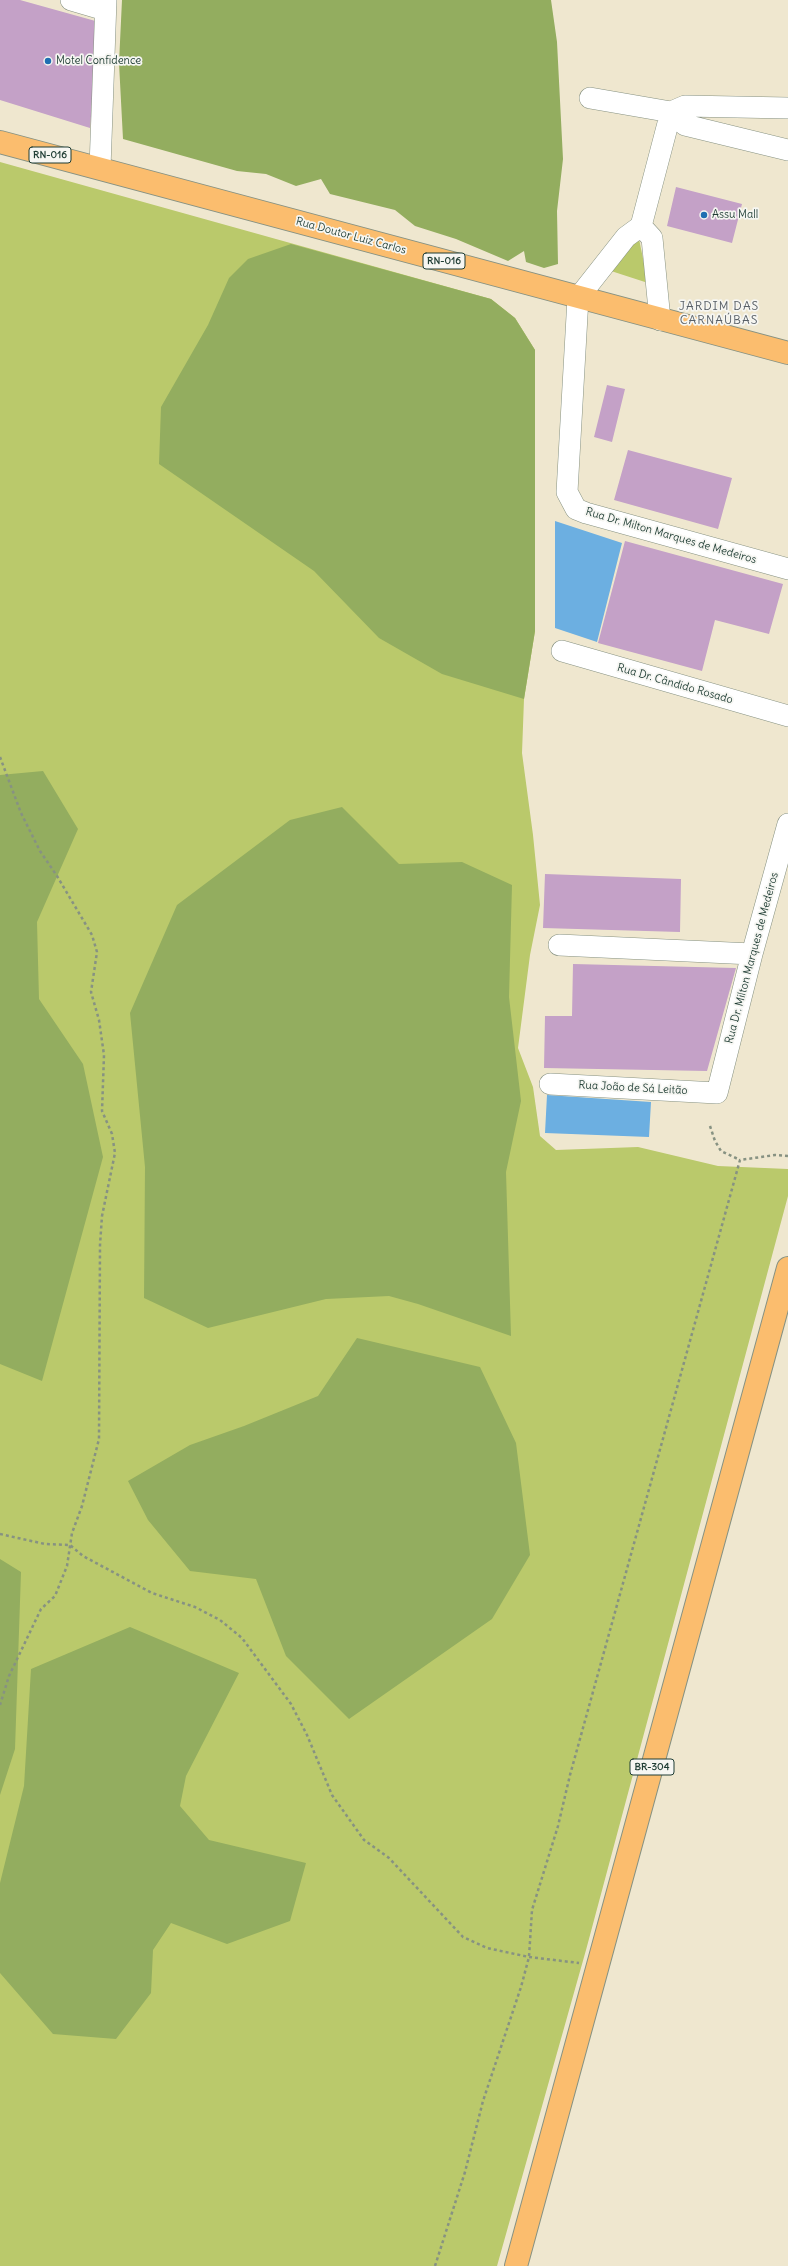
<!DOCTYPE html>
<html>
<head>
<meta charset="utf-8">
<style>
	body { margin:0 }
	canvas { display:block; background:#efe7cf }
</style>
</head>
<body>
<canvas width="788" height="2266"></canvas>
<script>
const g = document.querySelector('canvas').getContext('2d');
g.lineJoin = 'round';
function fill(path, color) {
  g.fillStyle = color;
  g.fill(path, 'evenodd');
}
function shape(rows) {
  const path = new Path2D();
  for (const r of rows) {
    path.moveTo(r[0], r[1]);
    for (let i = 2; i < r.length; i += 2) path.lineTo(r[i], r[i + 1]);
  }
  return path;
}
function stroke(path, color, width, dash) {
  g.strokeStyle = color;
  g.lineWidth = width;
  g.lineCap = dash ? 'butt' : 'round';
  g.setLineDash(dash || []);
  g.stroke(path);
}
function label(font, color, halo, rows, align = 'center') {
  g.font = font + ' Delius,sans-serif';
  g.lineWidth = 3.5;
  g.setLineDash([]);
  g.textBaseline = 'middle';
  g.strokeStyle = halo;
  g.fillStyle = color;
  for (const [text, x, y, turn = 0] of rows) {
    g.save();
    g.translate(x, y);
    g.rotate((+turn || 0) * Math.PI / 180);
    g.textAlign = isNaN(turn) ? turn : align;
    if (halo) g.strokeText(text, 0, 0);
    g.fillText(text, 0, 0);
    g.restore();
  }
}
fill(shape([
	[0,162,491,299,515,318,535,350,535,631,524,699,522,753,533,835,540,905,530,955,518,1048,533,1087,540,1136,556,1150,638,1147,718,1166,788,1169,788,1196,586,1950,497,2266,0,2266],
	[639,239,648,283,608,270]
]), '#bac96b');
fill(shape([
	[122,0,551,0,557,42,563,159,557,211,558,264,544,268,526,262,524,251,508,261,456,239,415,226,395,210,330,194,321,179,296,186,266,174,237,171,123,139,119,63],
	[291,244,491,299,515,318,535,350,535,631,524,699,442,674,379,638,314,571,159,464,161,407,208,325,229,278,248,259],
	[43,771,78,829,37,922,39,999,83,1064,103,1157,42,1381,0,1364,0,775],
	[342,807,399,864,462,862,512,885,509,997,521,1101,506,1172,511,1336,418,1304,389,1296,326,1299,208,1328,144,1298,145,1167,130,1013,177,905,290,820],
	[357,1338,480,1367,516,1443,530,1555,492,1619,349,1719,286,1656,256,1579,190,1571,148,1520,128,1481,190,1445,244,1426,318,1396],
	[0,1559,21,1572,15,1749,0,1795],
	[130,1627,239,1673,186,1776,180,1806,209,1840,306,1863,290,1921,227,1944,171,1923,153,1950,151,1993,116,2039,53,2034,0,1973,0,1883,24,1786,31,1669]
]), '#93ad5f');
fill(shape([
	[555,521,622,543,597,642,555,628],
	[547,1095,651,1102,649,1137,545,1133]
]), '#6cafe1');
fill(shape([
	[0,0,20,0,99,22,90,128,0,100],
	[676,187,742,204,732,243,667,226],
	[607,385,625,389,612,442,594,437],
	[628,450,732,478,718,529,614,500],
	[625,541,783,584,769,634,715,620,702,671,598,643],
	[545,874,681,879,680,932,543,928],
	[573,964,736,968,707,1071,544,1068,545,1016,572,1016]
]), '#c4a1c7');
const minor = shape([
	[71,0,105,10],
	[590,98,671,112,685,106,788,108],
	[671,112,641,226,626,237,578,298,567,492,576,509,586,513,788,569],
	[671,112,685,125,788,150],
	[100,168,106,0],
	[641,226,652,238,660,320],
	[562,651,788,716],
	[559,945,752,954],
	[550,1084,717,1093,752,954,788,824]
]);
const major = shape([
	[0,142,788,353]
]);
const highway = shape([
	[516,2266,788,1268]
]);
stroke(minor, '#879282', 22);
stroke(major, '#879282', 24);
stroke(highway, '#879282', 24);
stroke(shape([
	[0,757,21,813,40,851,57,876,92,935,97,952,91,992,99,1020,104,1055,102,1111,112,1134,115,1153,102,1216,100,1245,99,1439,82,1506,72,1533,67,1566,55,1596,41,1609,9,1676,0,1705],
	[710,1126,715,1141,721,1151,740,1160],
	[0,1534,45,1544,70,1545,83,1556,152,1593,195,1607,220,1620,242,1638,291,1704,307,1735,332,1795,364,1840,389,1858,463,1937,487,1948,529,1957,579,1963],
	[435,2266,465,2172,483,2101,521,1987,529,1957,532,1910,558,1826,570,1775,740,1160,775,1155,788,1156]
]), '#879282', 2.5, [3, 3]);
stroke(minor, '#fff', 21);
stroke(major, '#fbbd6e', 22);
stroke(highway, '#fbbd6e', 22);
for (const [x, y, r, color] of [
	[48,61,4,"#1f6fb2"],
	[704,215,4,"#1f6fb2"]
]) {
  const dot = new Path2D();
  dot.arc(x, y, r, 0, 2 * Math.PI);
  g.fillStyle = color;
  g.fill(dot);
  stroke(dot, '#f6f6f2', 1.5);
}
for (const [x, y, w] of [
	[50,155,42],
	[444,261,42],
	[652,1767,44]
]) {
  const box = new Path2D();
  box.roundRect(x - w / 2, y - 8, w, 16, 3);
  g.fillStyle = '#f6f6f2';
  g.fill(box);
  stroke(box, '#1f3d34', 1);
}
label('bold 10px', '#1f3d34', null, [
	["RN-016",50,155],
	["RN-016",444,261],
	["BR-304",652,1767]
]);
label('11px', '#1f3d34', '#f6f6f2', [
	["Motel Confidence",56,61],
	["Assu Mall",712,215]
], 'left');
label('11px', '#1f3d34', '#f6f6f2', [
	["Rua Doutor Luiz Carlos",351,236,15],
	["Rua Dr. Milton Marques de Medeiros",671,536,16],
	["Rua Dr. Cândido Rosado",675,684,16],
	["Rua Dr. Milton Marques de Medeiros",752,958,-75],
	["Rua João de Sá Leitão",633,1088,3]
]);
g.letterSpacing = '1px';
label('12px', '#596067', '#f6f6f2', [
	["JARDIM DAS",719,307],
	["CARNAÚBAS",719,321]
]);
g.letterSpacing = '0px';
</script>
</body>
</html>
